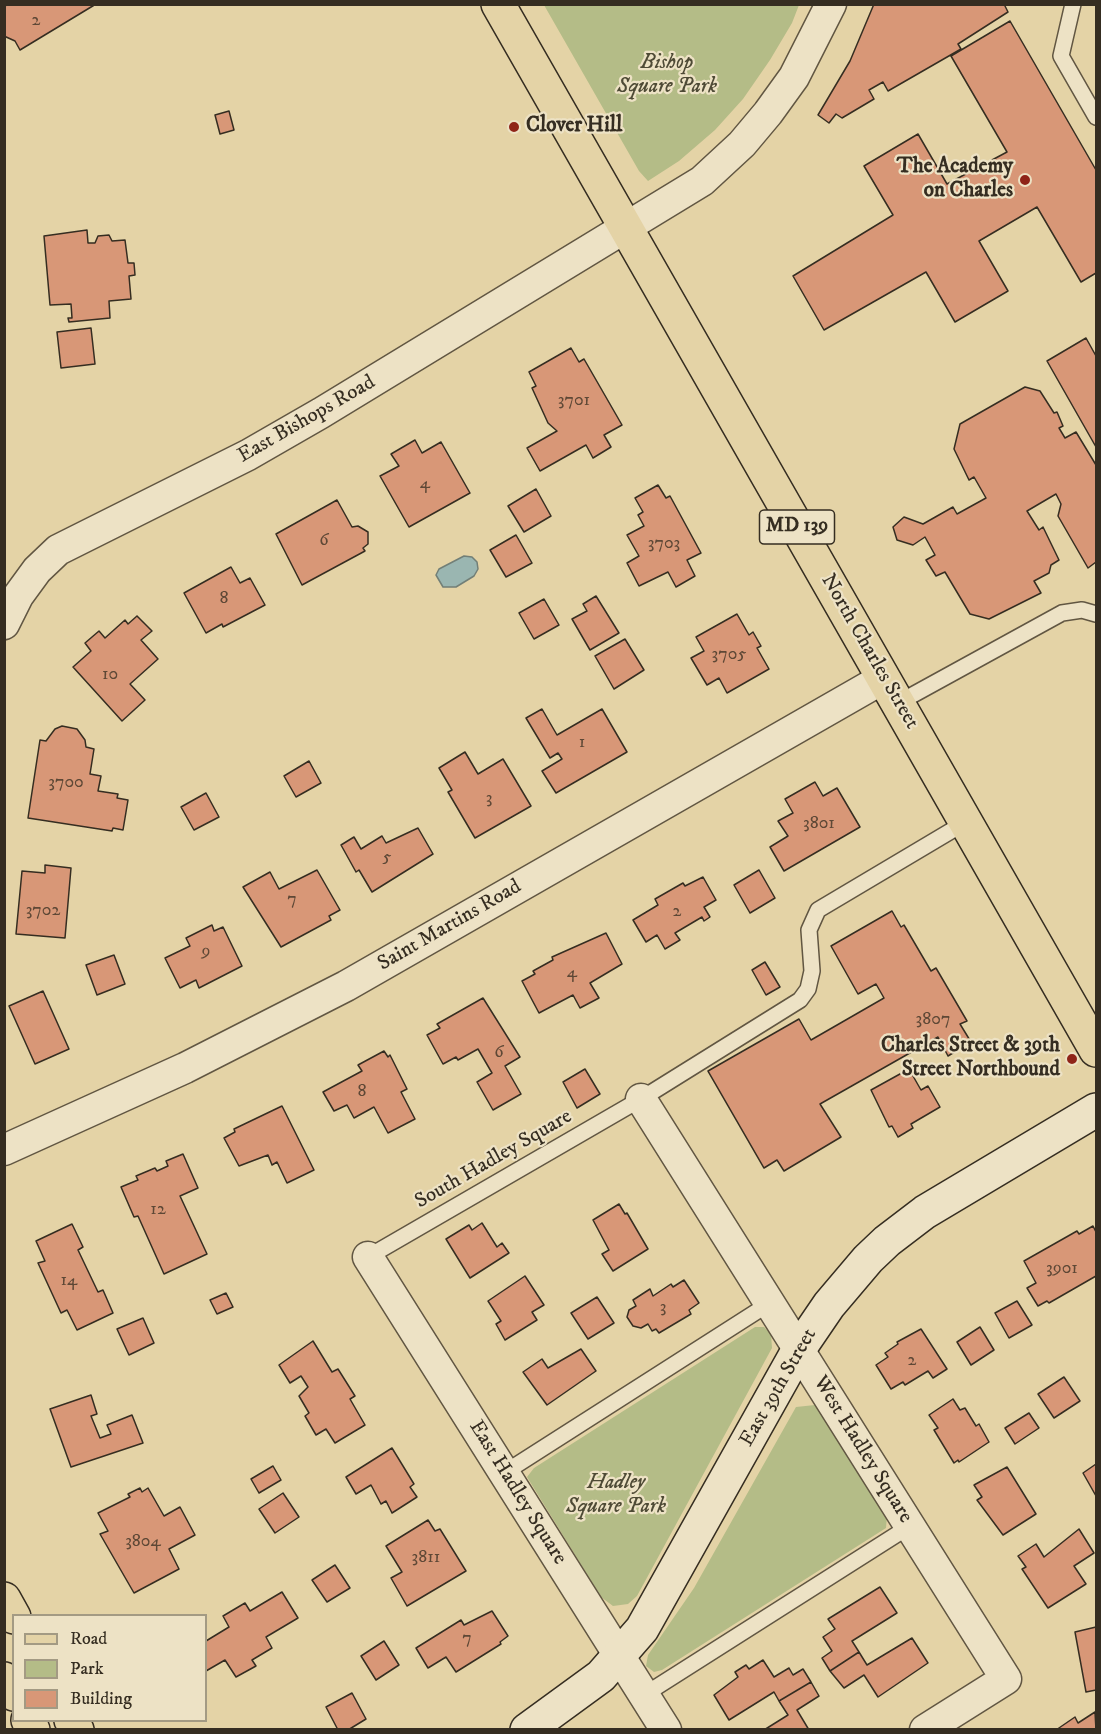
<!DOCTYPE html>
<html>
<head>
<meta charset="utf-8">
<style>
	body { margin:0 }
	#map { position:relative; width:1101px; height:1734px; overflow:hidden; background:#e4d3a6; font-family:"IM FELL DW Pica",serif }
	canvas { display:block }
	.frame { position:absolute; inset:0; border:6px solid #352d21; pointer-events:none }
	.legend { position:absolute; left:12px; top:1614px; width:195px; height:108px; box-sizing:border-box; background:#ede2c5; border:2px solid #a39a83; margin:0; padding:8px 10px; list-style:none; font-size:18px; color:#352d21 }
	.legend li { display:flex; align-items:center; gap:12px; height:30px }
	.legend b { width:30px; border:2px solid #a39a83 }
</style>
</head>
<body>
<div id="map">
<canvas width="1101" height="1734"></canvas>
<div class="frame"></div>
<ul class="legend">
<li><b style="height:8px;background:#e4d3a6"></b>Road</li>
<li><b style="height:16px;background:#b4bc87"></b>Park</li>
<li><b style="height:16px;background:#d89777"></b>Building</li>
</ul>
</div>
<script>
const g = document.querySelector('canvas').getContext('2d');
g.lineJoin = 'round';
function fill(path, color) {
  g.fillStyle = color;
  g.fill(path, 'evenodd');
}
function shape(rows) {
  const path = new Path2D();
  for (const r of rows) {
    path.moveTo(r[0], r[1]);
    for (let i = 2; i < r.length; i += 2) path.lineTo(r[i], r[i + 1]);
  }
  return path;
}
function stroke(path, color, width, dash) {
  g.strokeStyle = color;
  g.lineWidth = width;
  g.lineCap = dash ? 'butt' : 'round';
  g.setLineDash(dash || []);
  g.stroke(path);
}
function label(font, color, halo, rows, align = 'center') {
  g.font = font + ' "IM FELL DW Pica",serif';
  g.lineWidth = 4.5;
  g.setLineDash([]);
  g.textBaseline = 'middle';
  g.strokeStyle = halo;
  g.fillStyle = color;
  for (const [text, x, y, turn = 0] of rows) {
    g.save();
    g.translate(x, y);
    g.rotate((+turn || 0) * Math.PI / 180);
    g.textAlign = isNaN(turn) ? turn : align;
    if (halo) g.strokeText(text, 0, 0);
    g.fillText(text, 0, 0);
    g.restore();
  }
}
fill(shape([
	[544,5,799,5,792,23,770,60,743,99,715,130,679,161,648,181,639,171],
	[755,1327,764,1327,771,1334,772,1348,637,1596,628,1604,613,1606,601,1597,527,1477,534,1468],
	[815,1405,887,1516,886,1528,662,1670,654,1672,646,1666,648,1655,694,1588,796,1407]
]), '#b4bc87');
const water = shape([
	[464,556,472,557,477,562,478,569,474,576,456,587,443,587,436,575,439,569,464,556]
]);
fill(water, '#9ab6b1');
stroke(water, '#727f77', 1.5);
const building = shape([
	[8,4,96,4,20,50,15,41,4,36,4,7,8,4],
	[874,4,1004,4,1008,12,958,44,961,49,888,91,883,82,869,90,874,99,842,118,836,114,829,123,818,115,850,61,874,4],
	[1010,21,1096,170,1096,273,1081,282,1037,207,979,241,1008,291,955,322,926,272,824,330,793,276,893,215,864,166,918,134,947,184,1007,152,951,56,1010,21],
	[229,111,234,130,220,134,215,115,229,111],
	[87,230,88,243,95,243,98,236,109,235,112,241,125,240,128,263,134,263,135,275,129,276,131,299,109,301,110,318,69,322,68,318,72,318,71,304,50,305,44,236,87,230],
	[91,328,95,364,61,368,57,332,91,328],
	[1086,338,1096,356,1096,447,1047,361,1086,338],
	[571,348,579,362,584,359,622,425,604,435,611,447,593,458,586,445,540,471,527,448,557,431,548,423,532,388,536,386,529,372,571,348],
	[1025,387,1040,391,1054,413,1057,412,1063,426,1059,428,1065,438,1076,432,1096,465,1096,562,1088,568,1058,516,1061,504,1056,494,1027,511,1039,530,1043,527,1059,560,1051,565,1049,573,1034,581,1041,593,989,619,970,614,945,572,936,576,926,560,935,555,925,537,913,545,897,540,893,527,904,517,923,524,953,507,957,514,986,498,974,477,969,480,954,449,960,424,1025,387],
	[415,440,422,453,441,442,470,493,409,527,380,476,399,466,391,454,415,440],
	[658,485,666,498,670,496,701,553,687,560,695,576,676,587,668,572,639,586,627,563,639,556,627,535,644,526,638,515,643,512,635,498,658,485],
	[536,489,551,516,524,532,508,506,536,489],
	[337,500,352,527,358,526,368,532,368,544,363,548,365,551,302,585,276,534,337,500],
	[516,535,532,563,506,577,490,550,516,535],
	[231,567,240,583,250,578,265,605,223,627,222,624,206,633,184,593,231,567],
	[596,596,619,633,590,650,572,619,587,611,583,604,596,596],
	[544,599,559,625,534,639,519,613,544,599],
	[737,614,749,635,753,632,761,646,757,648,769,669,727,693,719,678,707,685,691,658,704,651,696,637,737,614],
	[137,616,152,631,141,640,158,659,130,684,145,700,122,721,73,667,91,651,85,643,99,631,105,638,125,620,128,624,137,616],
	[625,639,644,670,614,689,595,656,625,639],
	[542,709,557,735,602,709,627,752,556,793,542,771,562,759,558,753,550,758,526,718,542,709],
	[62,726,77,729,85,740,86,747,94,749,90,774,101,776,98,791,118,794,117,798,128,800,123,830,113,828,112,831,28,818,40,740,46,741,55,729,62,726],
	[465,752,478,774,503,759,531,806,475,838,448,792,452,790,439,768,465,752],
	[309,761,321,783,296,797,284,776,309,761],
	[815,782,823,796,837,788,860,827,784,871,770,847,788,836,778,821,793,813,785,799,815,782],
	[206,793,219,817,194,830,181,807,206,793],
	[418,828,433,854,372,892,359,870,356,872,341,845,354,837,361,849,382,836,386,843,418,828],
	[45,865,71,868,65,938,16,934,22,871,45,873,45,865],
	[317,870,340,910,329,916,331,920,281,947,243,887,270,872,279,889,317,870],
	[759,870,775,898,750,913,734,885,759,870],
	[703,877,716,900,704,907,710,917,704,921,702,917,675,933,680,940,665,949,657,935,646,942,633,920,658,905,655,899,683,883,685,886,703,877],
	[892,911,901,927,904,925,931,971,936,968,967,1021,960,1024,971,1042,948,1056,938,1037,820,1104,841,1137,784,1171,777,1160,764,1168,708,1071,799,1019,811,1040,884,998,876,984,858,994,831,946,892,911],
	[212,925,214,931,223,927,242,966,199,988,196,980,180,988,165,958,190,946,186,938,212,925],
	[606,933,622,964,590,983,599,998,580,1008,573,995,539,1013,522,981,535,974,533,971,553,960,552,957,606,933],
	[114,955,125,984,97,995,86,965,114,955],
	[765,962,780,987,766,995,752,970,765,962],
	[43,991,69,1049,35,1064,9,1006,43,991],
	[483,998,520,1057,505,1066,521,1094,493,1110,477,1082,492,1073,478,1049,458,1060,456,1057,443,1064,427,1035,440,1028,437,1024,483,998],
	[384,1051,388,1057,390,1055,407,1089,401,1092,415,1119,388,1133,374,1107,354,1118,347,1105,334,1111,323,1092,362,1071,358,1065,384,1051],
	[585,1069,600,1094,577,1108,563,1082,585,1069],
	[909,1069,921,1090,928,1086,940,1107,911,1124,913,1128,898,1137,892,1126,889,1127,871,1090,909,1069],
	[282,1106,314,1170,287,1183,277,1162,272,1165,268,1155,239,1166,224,1138,235,1132,234,1129,282,1106],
	[183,1154,198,1188,180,1196,207,1254,164,1274,138,1216,134,1217,121,1187,138,1180,136,1176,155,1168,157,1171,168,1166,166,1161,183,1154],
	[619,1204,625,1214,627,1213,648,1249,613,1271,602,1254,609,1250,593,1220,619,1204],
	[482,1223,497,1247,502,1243,509,1253,470,1278,446,1239,469,1225,472,1230,482,1223],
	[72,1224,83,1247,78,1250,98,1292,103,1290,113,1313,77,1330,67,1310,61,1313,38,1263,45,1261,36,1241,72,1224],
	[1093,1226,1096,1232,1096,1276,1049,1303,1047,1301,1038,1306,1027,1288,1036,1283,1024,1261,1077,1231,1079,1234,1093,1226],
	[525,1276,544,1305,532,1312,537,1320,505,1340,496,1324,501,1321,488,1301,525,1276],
	[684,1280,699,1303,689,1310,691,1314,659,1333,656,1329,652,1331,648,1324,641,1328,633,1326,627,1317,629,1310,636,1306,633,1300,650,1289,653,1296,671,1284,673,1287,684,1280],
	[226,1293,233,1307,217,1314,210,1300,226,1293],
	[597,1297,614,1323,588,1339,571,1313,597,1297],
	[1017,1301,1032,1325,1009,1338,995,1313,1017,1301],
	[143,1318,154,1343,129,1355,117,1329,143,1318],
	[980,1327,994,1350,971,1365,957,1342,980,1327],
	[921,1329,947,1369,933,1378,928,1371,905,1385,903,1382,891,1389,876,1365,888,1357,885,1353,898,1344,897,1342,921,1329],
	[313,1341,332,1372,338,1369,355,1396,350,1399,365,1425,335,1443,326,1429,316,1435,305,1416,309,1413,299,1396,308,1387,301,1376,290,1383,279,1365,313,1341],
	[581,1349,596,1371,547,1405,523,1372,542,1359,548,1368,581,1349],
	[1064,1377,1080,1401,1054,1418,1038,1394,1064,1377],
	[91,1395,97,1414,91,1416,100,1438,111,1434,107,1425,132,1415,143,1443,71,1467,50,1409,91,1395],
	[953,1399,960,1410,965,1408,976,1426,979,1424,989,1442,959,1462,958,1460,954,1463,934,1430,938,1428,929,1415,953,1399],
	[1029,1413,1039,1428,1015,1444,1005,1428,1029,1413],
	[392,1448,414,1484,410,1487,417,1497,392,1513,386,1501,381,1504,371,1485,356,1494,346,1477,392,1448],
	[1096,1464,1096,1496,1083,1473,1096,1464],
	[273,1466,281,1480,259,1493,251,1479,273,1466],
	[1007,1467,1036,1514,1003,1535,977,1500,982,1497,974,1485,1007,1467],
	[140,1488,142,1492,148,1488,164,1516,180,1507,195,1535,169,1549,179,1569,134,1593,100,1534,108,1531,98,1513,130,1497,128,1494,140,1488],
	[283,1493,299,1517,275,1533,259,1509,283,1493],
	[428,1520,435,1531,440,1529,466,1571,407,1606,391,1578,402,1572,386,1546,428,1520],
	[1079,1529,1094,1553,1074,1566,1086,1584,1048,1608,1022,1569,1026,1567,1018,1556,1036,1544,1044,1557,1079,1529],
	[335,1565,350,1588,327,1602,312,1580,335,1565],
	[880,1587,897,1613,852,1641,859,1652,830,1671,822,1658,832,1651,823,1637,835,1629,828,1619,880,1587],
	[282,1592,298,1618,266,1637,272,1648,252,1660,256,1666,236,1677,225,1660,206,1671,206,1641,229,1627,223,1616,245,1603,250,1611,282,1592],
	[492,1611,508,1636,500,1642,501,1644,456,1672,446,1657,428,1668,416,1648,461,1620,464,1625,492,1611],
	[1096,1627,1096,1690,1086,1692,1075,1632,1096,1627],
	[912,1638,928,1663,878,1697,864,1675,844,1688,830,1671,859,1652,867,1665,912,1638],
	[384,1641,399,1665,376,1680,361,1656,384,1641],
	[763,1660,774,1677,789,1668,793,1675,803,1669,811,1682,779,1701,774,1692,729,1720,714,1695,738,1677,735,1672,746,1665,749,1669,763,1660],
	[811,1682,819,1696,797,1710,809,1730,764,1730,788,1715,779,1701,811,1682],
	[352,1693,366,1719,348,1730,338,1730,326,1707,352,1693],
	[1095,1712,1096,1730,1056,1730,1075,1717,1078,1723,1095,1712]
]);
fill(building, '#d89777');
stroke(building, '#352d21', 1.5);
const lane = shape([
	[1073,4,1061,56,1096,117],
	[898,703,1062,613,1082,610,1096,614],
	[368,1257,641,1099,800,1000,808,989,812,971,809,930,818,910,966,822],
	[504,1473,770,1303],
	[644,1695,910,1526]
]);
const street = shape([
	[4,624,18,596,37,570,58,550,248,455,321,413,702,181,742,144,768,113,794,77,831,4],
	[641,1099,1006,1679,925,1730],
	[4,1150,185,1068,346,986,884,678],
	[368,1257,666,1730]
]);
const secondary = shape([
	[527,1730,601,1676,642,1629,799,1349,829,1305,868,1259,887,1241,925,1212,1096,1110]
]);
const primary = shape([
	[498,4,1096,1050],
	[4,1599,14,1617],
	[4,1679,14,1694],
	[28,1720,33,1730],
	[71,1720,77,1730]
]);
stroke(lane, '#615642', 18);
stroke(street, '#615642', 33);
stroke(secondary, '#352d21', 36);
stroke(primary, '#352d21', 36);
stroke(lane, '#ede2c5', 15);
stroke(street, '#ede2c5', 30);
stroke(secondary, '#ede2c5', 33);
stroke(primary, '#e4d3a6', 33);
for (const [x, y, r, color] of [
	[514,127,6,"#8f2418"],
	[1025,180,6,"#8f2418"],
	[1072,1059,6,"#8f2418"]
]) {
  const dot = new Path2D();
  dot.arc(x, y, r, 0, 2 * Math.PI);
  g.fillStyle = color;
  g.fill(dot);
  stroke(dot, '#ede2c5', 2);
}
label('18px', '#5e4836', null, [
	["2",36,21],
	["3701",574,401],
	["4",425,484],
	["6",324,541],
	["3703",664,544],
	["8",224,599],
	["3705",729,655],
	["10",110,675],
	["1",582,743],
	["3700",66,783],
	["3",489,799],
	["3801",819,824],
	["5",387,858],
	["7",292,900],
	["3702",43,911],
	["2",677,912],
	["9",206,952],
	["4",572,973],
	["3807",933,1020],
	["6",499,1053],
	["8",362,1092],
	["12",158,1210],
	["3901",1062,1269],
	["14",69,1281],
	["3",663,1308],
	["2",912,1361],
	["3804",143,1542],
	["3811",426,1558],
	["7",467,1639]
]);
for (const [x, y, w] of [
	[797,527,75]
]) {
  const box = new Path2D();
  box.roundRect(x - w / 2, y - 17, w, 34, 4.5);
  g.fillStyle = '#ede2c5';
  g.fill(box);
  stroke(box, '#352d21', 1.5);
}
label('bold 20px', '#352d21', null, [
	["MD 139",797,527]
]);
label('italic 21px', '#4e4a35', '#ede2c5', [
	["Bishop",667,64],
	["Square Park",667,88],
	["Hadley",616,1484],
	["Square Park",616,1508]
]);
label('bold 21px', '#352d21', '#ede2c5', [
	["Clover Hill",526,127,"left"],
	["The Academy",1013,168],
	["on Charles",1013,192],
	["Charles Street & 39th",1060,1047],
	["Street Northbound",1060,1071]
], 'right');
label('21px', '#352d21', '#ede2c5', [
	["East Bishops Road",307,420,-30],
	["North Charles Street",869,652,60],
	["Saint Martins Road",450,926,-30],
	["South Hadley Square",494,1160,-30],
	["East 39th Street",779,1388,-60],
	["West Hadley Square",862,1450,58],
	["East Hadley Square",517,1493,58]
]);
</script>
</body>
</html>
